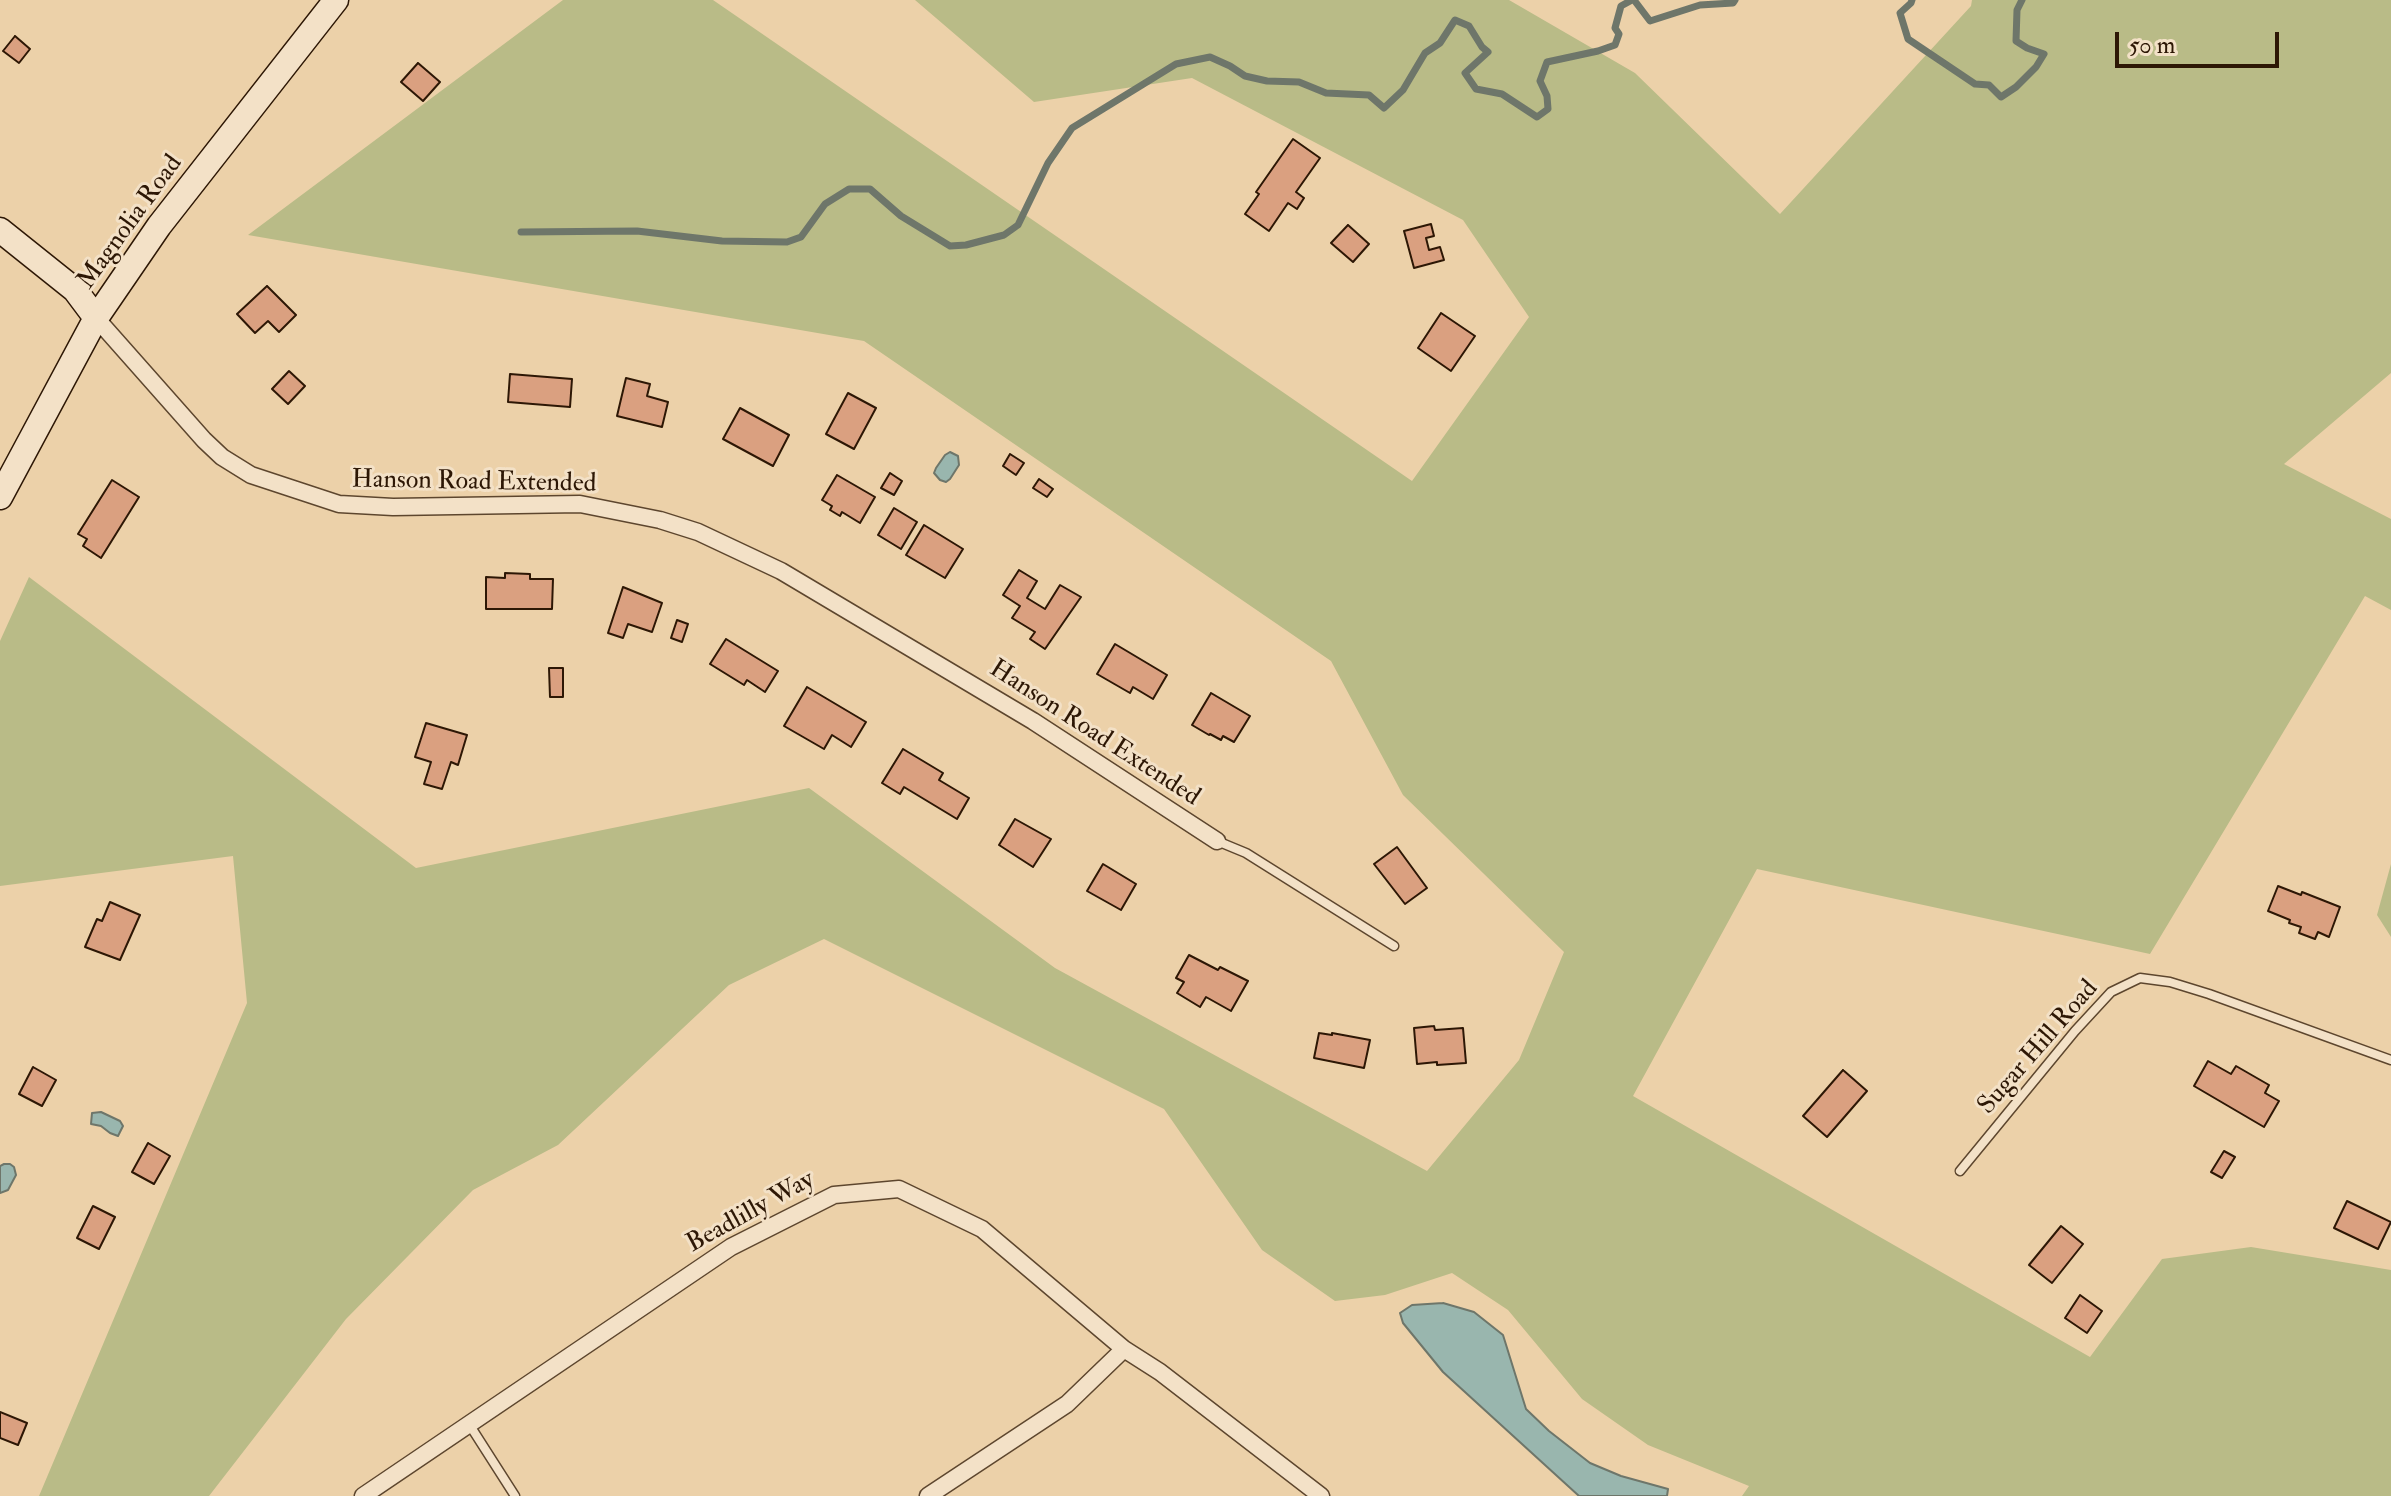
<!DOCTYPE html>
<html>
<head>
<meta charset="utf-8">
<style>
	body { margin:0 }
	#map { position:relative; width:2391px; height:1496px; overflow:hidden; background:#ecd1a9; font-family:"IM FELL Double Pica",serif }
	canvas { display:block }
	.scale { position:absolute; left:2115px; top:32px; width:164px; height:36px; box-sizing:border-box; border:4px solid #2d1705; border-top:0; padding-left:10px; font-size:24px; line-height:28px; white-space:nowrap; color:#2d1705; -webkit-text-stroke:6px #f3e1c7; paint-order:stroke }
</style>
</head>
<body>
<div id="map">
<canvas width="2391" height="1496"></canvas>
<div class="scale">50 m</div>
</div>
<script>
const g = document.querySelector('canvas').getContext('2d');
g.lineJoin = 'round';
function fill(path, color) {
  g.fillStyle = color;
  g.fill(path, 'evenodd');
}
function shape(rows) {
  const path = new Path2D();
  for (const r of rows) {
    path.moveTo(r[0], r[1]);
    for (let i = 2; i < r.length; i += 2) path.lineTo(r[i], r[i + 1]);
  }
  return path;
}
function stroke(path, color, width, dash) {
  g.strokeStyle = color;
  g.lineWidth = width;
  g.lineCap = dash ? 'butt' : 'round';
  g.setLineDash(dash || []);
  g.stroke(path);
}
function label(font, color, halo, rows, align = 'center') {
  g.font = font + ' "IM FELL Double Pica",serif';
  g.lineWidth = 6;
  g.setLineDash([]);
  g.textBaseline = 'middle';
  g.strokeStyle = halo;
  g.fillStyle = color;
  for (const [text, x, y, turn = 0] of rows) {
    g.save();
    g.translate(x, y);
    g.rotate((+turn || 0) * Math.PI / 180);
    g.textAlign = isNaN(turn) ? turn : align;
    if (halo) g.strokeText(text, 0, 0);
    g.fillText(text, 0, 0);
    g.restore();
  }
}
fill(shape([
	[563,0,713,0,1412,481,1529,317,1463,220,1192,78,1034,102,915,0,1509,0,1635,73,1780,214,1971,6,1972,0,2391,0,2391,373,2284,464,2391,519,2391,610,2365,596,2150,954,1757,869,1633,1096,2090,1357,2162,1259,2251,1247,2391,1270,2391,1496,1742,1496,1749,1486,1648,1445,1582,1399,1508,1310,1452,1273,1385,1295,1335,1301,1262,1250,1164,1109,824,939,729,985,558,1145,473,1190,346,1319,209,1496,39,1496,247,1003,233,856,0,886,0,641,29,577,416,868,809,788,1055,968,1427,1171,1519,1060,1564,952,1403,795,1331,661,864,341,248,235],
	[2391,864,2391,937,2377,915]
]), '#b9bb87');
const water = shape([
	[950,452,958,456,959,465,950,479,946,482,940,480,934,473,936,468,945,455,950,452],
	[101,1112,120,1121,123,1126,118,1136,110,1133,101,1126,91,1124,92,1113,101,1112],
	[4,1164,10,1164,14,1167,16,1175,8,1190,0,1193,0,1166,4,1164],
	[1443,1303,1474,1312,1503,1335,1526,1409,1549,1431,1590,1463,1621,1476,1668,1489,1667,1496,1579,1496,1443,1372,1403,1323,1400,1313,1412,1305,1443,1303]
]);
fill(water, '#99b6ae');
stroke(water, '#6e766a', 2);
stroke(shape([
	[1634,0,1650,21,1700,5,1733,3,1735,0],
	[1912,0,1911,3,1900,13,1908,39,1975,84,1989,85,2001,97,2016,87,2036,67,2044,54,2027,48,2016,41,2017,10,2022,0],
	[521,232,637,231,722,241,787,242,801,237,825,204,849,189,870,189,901,216,950,246,966,245,1004,235,1018,225,1048,163,1072,128,1176,64,1210,57,1230,66,1245,76,1267,81,1299,82,1326,93,1369,95,1384,108,1403,90,1425,53,1440,43,1455,20,1469,26,1482,47,1488,52,1465,73,1476,89,1502,94,1537,117,1548,109,1547,96,1540,81,1547,62,1598,51,1615,45,1619,34,1615,28,1621,6,1632,0]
]), '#6e766a', 7);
const building = shape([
	[15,36,30,49,19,63,3,51,15,36],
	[418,63,440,82,423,101,401,82,418,63],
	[1293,139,1320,158,1296,192,1304,198,1297,209,1288,203,1269,231,1245,214,1259,194,1256,192,1293,139],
	[1431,224,1434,236,1426,238,1429,250,1440,247,1444,260,1414,268,1404,231,1431,224],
	[1348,225,1369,244,1353,262,1331,243,1348,225],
	[267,286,296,315,279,332,268,321,255,333,237,314,267,286],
	[1441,313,1475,336,1451,371,1418,348,1441,313],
	[289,371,305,386,288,404,272,389,289,371],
	[510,374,572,379,570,407,508,402,510,374],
	[626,378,650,384,647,396,668,402,662,427,617,416,626,378],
	[848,393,876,408,854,449,826,434,848,393],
	[740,408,789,435,773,466,723,439,740,408],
	[1010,454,1024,463,1016,475,1003,466,1010,454],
	[890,473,902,481,894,495,881,488,890,473],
	[837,475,875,497,860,523,842,512,840,516,830,510,832,506,822,500,837,475],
	[1039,479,1053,489,1047,497,1033,488,1039,479],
	[112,480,139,497,101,558,83,546,87,539,78,534,112,480],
	[894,508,917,522,901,549,878,535,894,508],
	[924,525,963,549,945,578,906,555,924,525],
	[1019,570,1037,581,1027,598,1045,609,1060,585,1081,597,1045,649,1030,639,1035,632,1012,618,1020,606,1003,595,1019,570],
	[505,573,530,574,530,579,553,579,552,609,486,609,486,577,505,578,505,573],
	[623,587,662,603,652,632,628,624,623,638,608,633,623,587],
	[677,620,688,624,682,642,671,638,677,620],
	[726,639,778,671,765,692,747,680,744,685,710,664,726,639],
	[1115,644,1167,675,1153,699,1133,687,1130,693,1097,674,1115,644],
	[549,668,563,668,563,697,550,697,549,668],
	[807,687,866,722,851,747,832,735,824,749,784,726,807,687],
	[1211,693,1250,716,1234,742,1223,736,1221,740,1210,734,1209,735,1192,725,1211,693],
	[426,723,467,735,458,765,451,762,442,789,424,784,431,762,415,757,426,723],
	[903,749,943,773,939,780,969,798,957,819,904,787,900,794,882,783,903,749],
	[1015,819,1051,839,1033,867,999,845,1015,819],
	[1397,847,1427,888,1405,904,1374,864,1397,847],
	[1103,864,1136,884,1121,910,1087,891,1103,864],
	[2278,886,2301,895,2302,892,2340,907,2329,937,2318,932,2315,939,2299,933,2301,927,2289,923,2290,920,2268,911,2278,886],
	[110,902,140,915,120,960,85,947,97,919,102,921,110,902],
	[1189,955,1218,970,1220,967,1248,981,1231,1011,1206,997,1200,1007,1177,993,1184,982,1176,978,1189,955],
	[1434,1026,1435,1030,1463,1028,1466,1063,1437,1065,1437,1062,1417,1064,1414,1028,1434,1026],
	[1319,1033,1332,1035,1332,1033,1370,1040,1364,1068,1314,1058,1319,1033],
	[2208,1061,2231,1074,2236,1066,2269,1085,2265,1093,2279,1101,2264,1127,2194,1086,2208,1061],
	[33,1067,56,1080,42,1106,19,1094,33,1067],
	[1843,1070,1867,1091,1827,1137,1803,1116,1843,1070],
	[148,1143,170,1156,154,1184,132,1172,148,1143],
	[2224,1151,2235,1157,2222,1178,2211,1172,2224,1151],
	[2347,1201,2391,1222,2378,1249,2334,1228,2347,1201],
	[93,1206,115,1217,99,1249,77,1238,93,1206],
	[2061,1226,2083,1244,2052,1283,2029,1265,2061,1226],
	[2080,1295,2102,1311,2087,1333,2065,1318,2080,1295],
	[0,1412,27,1423,18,1445,0,1438,0,1412]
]);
fill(building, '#daa080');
stroke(building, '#2d1705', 2);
const lane = shape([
	[1217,841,1246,853,1394,946],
	[1960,1171,2075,1031,2111,992,2140,978,2170,982,2209,994,2391,1060],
	[469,1424,515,1496]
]);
const street = shape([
	[96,318,204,440,222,457,251,475,339,504,393,507,580,504,660,520,698,532,781,571,1033,721,1217,841],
	[363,1496,731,1247,834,1195,899,1189,982,1229,1124,1349,1160,1372,1321,1496],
	[928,1496,1067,1404,1124,1349]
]);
const secondary = shape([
	[0,230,75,290,96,318],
	[0,497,96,318,159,226,336,0]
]);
stroke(lane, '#5d462e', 11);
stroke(street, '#5d462e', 19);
stroke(secondary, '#2d1705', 27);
stroke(lane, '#f3e1c7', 8);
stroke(street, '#f3e1c7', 16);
stroke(secondary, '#f3e1c7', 24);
label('26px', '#2d1705', '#f3e1c7', [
	["Magnolia Road",131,223,-54],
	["Hanson Road Extended",474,483,1],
	["Hanson Road Extended",1094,734,33],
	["Sugar Hill Road",2039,1048,-49],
	["Beadlilly Way",751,1213,-29]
]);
</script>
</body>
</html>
